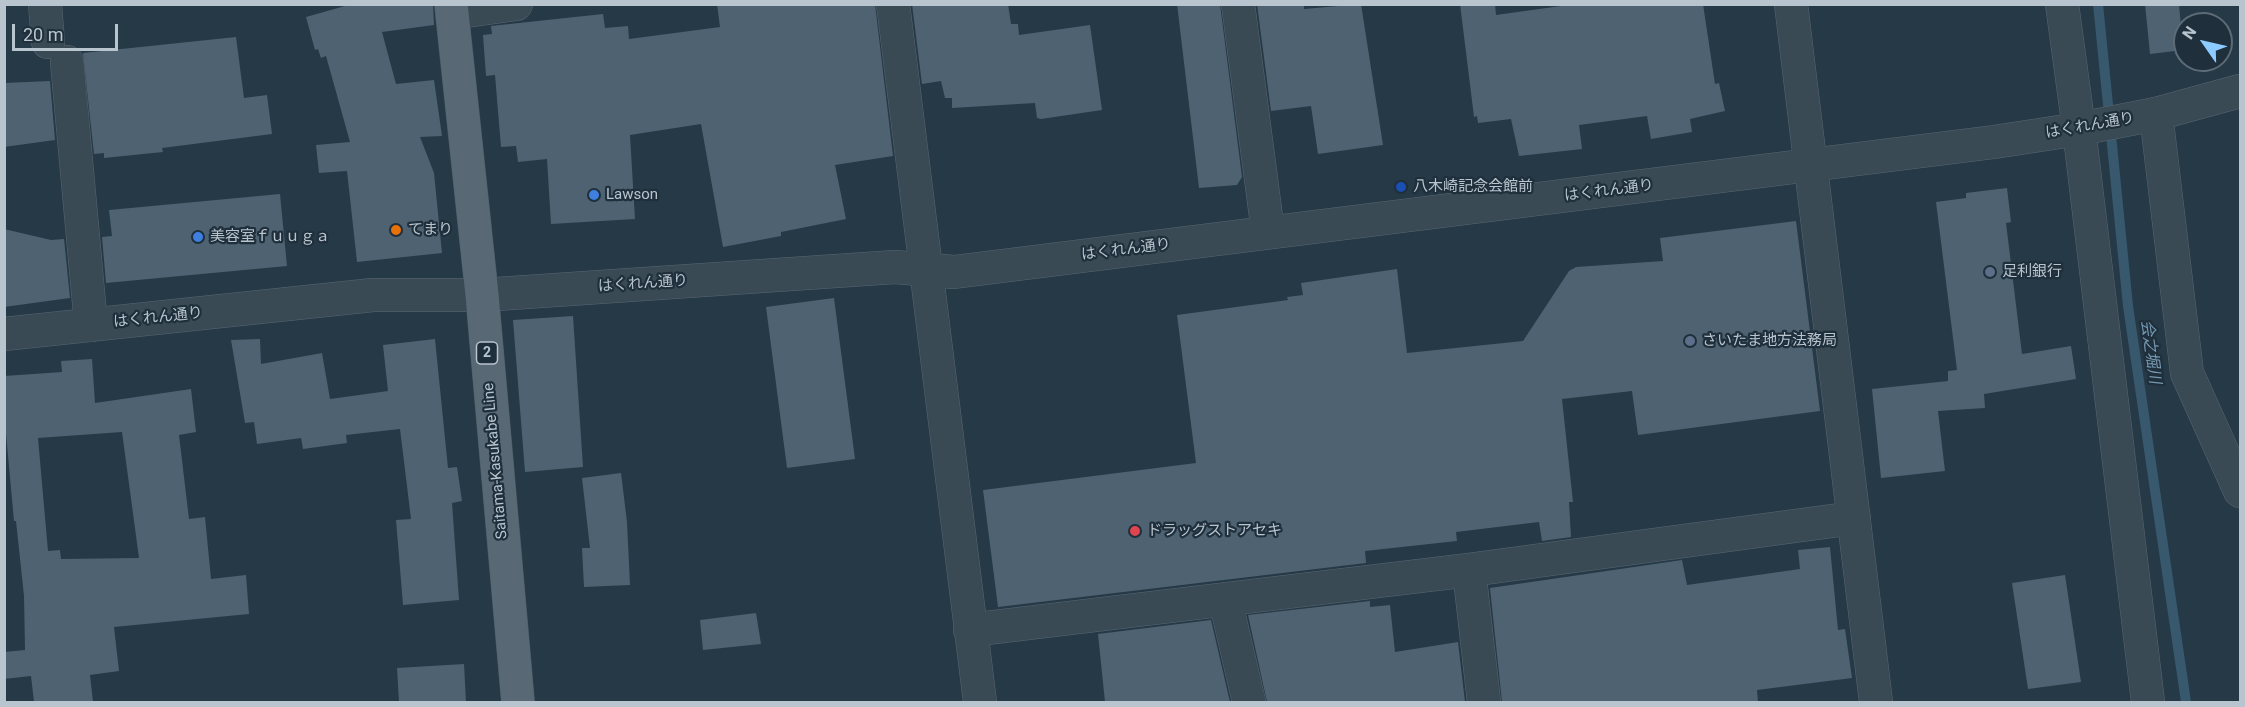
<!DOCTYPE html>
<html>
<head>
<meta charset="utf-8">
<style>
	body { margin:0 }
	#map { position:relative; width:2245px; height:707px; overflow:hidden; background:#253946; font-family:Roboto,sans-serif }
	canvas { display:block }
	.frame { position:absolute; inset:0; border:6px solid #b8c4ce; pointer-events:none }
	.north { position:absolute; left:2173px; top:12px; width:60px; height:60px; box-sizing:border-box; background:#1f2f3b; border:2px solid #5c6b76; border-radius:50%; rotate:304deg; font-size:16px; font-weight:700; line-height:24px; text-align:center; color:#b8c4ce }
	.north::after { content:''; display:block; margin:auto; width:21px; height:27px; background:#8ccbff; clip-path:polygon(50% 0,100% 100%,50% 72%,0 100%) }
	.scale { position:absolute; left:12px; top:24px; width:106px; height:27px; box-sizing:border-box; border:3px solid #b8c4ce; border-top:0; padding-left:8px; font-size:18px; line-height:21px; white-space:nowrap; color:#b8c4ce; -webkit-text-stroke:4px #1f2f3b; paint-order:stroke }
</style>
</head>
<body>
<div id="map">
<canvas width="2245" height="707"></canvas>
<div class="frame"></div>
<div class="north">N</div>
<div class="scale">20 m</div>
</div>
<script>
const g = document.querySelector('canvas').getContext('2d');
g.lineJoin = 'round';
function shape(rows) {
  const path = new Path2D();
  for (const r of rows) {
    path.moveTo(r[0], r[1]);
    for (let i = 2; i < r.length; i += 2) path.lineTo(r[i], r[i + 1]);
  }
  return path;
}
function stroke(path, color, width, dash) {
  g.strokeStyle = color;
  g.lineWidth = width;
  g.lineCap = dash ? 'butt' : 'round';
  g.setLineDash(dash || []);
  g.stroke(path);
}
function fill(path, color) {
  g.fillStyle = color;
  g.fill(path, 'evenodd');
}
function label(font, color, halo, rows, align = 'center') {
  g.font = font + ' Roboto,"Noto Sans JP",sans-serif';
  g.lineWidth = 4.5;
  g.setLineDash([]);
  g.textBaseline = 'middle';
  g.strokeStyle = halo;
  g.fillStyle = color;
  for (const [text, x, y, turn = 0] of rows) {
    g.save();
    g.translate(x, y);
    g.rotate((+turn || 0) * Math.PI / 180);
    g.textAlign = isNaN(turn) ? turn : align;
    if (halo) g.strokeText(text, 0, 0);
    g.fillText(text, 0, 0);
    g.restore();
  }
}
stroke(shape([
	[2098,4,2128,306,2186,702]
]), '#38586e', 10);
fill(shape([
	[352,4,433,4,434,25,382,32,396,84,434,80,442,136,420,137,434,173,442,253,357,262,347,171,319,173,316,145,350,142,326,56,321,58,318,49,315,50,306,17],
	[717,4,875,4,893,156,835,165,846,219,781,232,781,236,723,247,701,124,630,135,635,219,551,224,547,159,518,162,516,146,501,147,495,75,486,76,483,35,492,34,491,26,603,14,605,28,628,26,629,39,720,27],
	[912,4,1008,4,1011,24,1018,24,1019,35,1090,25,1102,110,1041,119,1037,118,1035,103,952,108,952,98,945,98,941,81,922,84],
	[1177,4,1220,4,1242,177,1237,185,1199,188],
	[1257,4,1304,4,1304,9,1361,4,1383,145,1318,154,1311,106,1271,111],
	[1460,4,1495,4,1496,15,1575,4,1703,4,1715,84,1719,83,1725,111,1690,119,1692,132,1651,139,1647,116,1579,125,1582,149,1519,156,1511,119,1478,123,1477,116,1474,117],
	[2145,4,2179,4,2183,50,2150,54],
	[236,37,244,98,267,95,272,134,162,148,163,152,104,158,104,153,94,154,83,53],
	[50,81,55,140,4,147,4,83],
	[2007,188,2011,222,2006,223,2022,354,2071,346,2076,379,1984,394,1985,408,1938,411,1945,471,1881,478,1872,389,1948,381,1948,371,1957,370,1936,202,1966,198,1966,193],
	[280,194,287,266,106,283,102,237,112,236,109,210],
	[1796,221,1820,411,1638,435,1632,391,1562,399,1573,502,1569,502,1571,537,1542,541,1539,522,1456,532,1457,541,1365,551,1366,563,998,607,983,490,1196,463,1177,315,1288,300,1287,297,1303,295,1301,283,1397,269,1407,353,1523,341,1569,271,1576,267,1663,261,1660,238],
	[4,229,51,240,64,239,70,298,4,307],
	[834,298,855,459,787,468,766,307],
	[573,316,583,467,525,472,513,320],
	[260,339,261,364,322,353,330,399,388,391,383,345,435,339,448,468,457,467,462,501,452,503,459,600,403,605,396,520,411,519,400,429,346,435,347,443,303,449,301,438,257,444,254,422,245,423,231,340],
	[92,359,95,403,191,389,196,432,179,435,189,519,205,517,211,579,246,575,249,614,114,627,119,671,90,675,93,702,34,702,31,676,4,679,4,652,25,650,24,596,16,521,14,521,4,412,4,376,62,372,61,361],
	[122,432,139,558,61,559,60,550,48,551,38,438],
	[621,473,627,522,630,585,584,587,582,548,590,548,582,478],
	[1830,547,1838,630,1845,629,1852,678,1757,690,1758,702,1502,702,1490,588,1682,560,1687,585,1800,569,1798,550],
	[2065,575,2081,682,2028,689,2012,583],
	[1370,601,1370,607,1390,605,1395,652,1458,642,1465,702,1267,702,1248,615],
	[756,613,761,644,703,650,700,620],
	[1211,620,1230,702,1105,702,1098,634],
	[464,664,466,702,399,702,397,668]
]), '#4e6271');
const minor = shape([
	[45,4,48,42],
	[893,4,980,702],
	[1238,4,1268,232],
	[1791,4,1876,702],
	[2062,4,2079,129],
	[452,13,516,4],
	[67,62,91,325],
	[2156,114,2187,373,2240,491],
	[1469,570,1484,702],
	[1225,599,1249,702],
	[970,630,1469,570,1854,518]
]);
const tertiary = shape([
	[2079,129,2148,702],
	[4,334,373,295,482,295,895,267,954,272,1994,142,2079,129,2156,114,2240,91]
]);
const primary = shape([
	[451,4,482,295,518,702]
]);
stroke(minor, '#596772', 34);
stroke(tertiary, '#596772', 34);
stroke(primary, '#475661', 34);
stroke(minor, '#3a4a55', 33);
stroke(tertiary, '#3a4a55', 33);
stroke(primary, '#586975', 33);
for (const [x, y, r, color] of [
	[1401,187,6,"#1a4fb4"],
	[594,195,6,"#3f7fe0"],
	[396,230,6,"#e8710a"],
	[198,237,6,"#3f7fe0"],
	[1990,272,6,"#5c6f8a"],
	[1690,341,6,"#5c6f8a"],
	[1135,531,6,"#e0444e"]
]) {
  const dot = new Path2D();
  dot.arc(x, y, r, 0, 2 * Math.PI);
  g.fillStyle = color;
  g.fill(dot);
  stroke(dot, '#1f2f3b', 2);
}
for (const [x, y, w] of [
	[487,353,21]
]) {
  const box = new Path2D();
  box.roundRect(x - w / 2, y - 11, w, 22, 4.5);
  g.fillStyle = '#1f2f3b';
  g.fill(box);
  stroke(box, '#b8c4ce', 1.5);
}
label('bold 14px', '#b8c4ce', null, [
	["2",487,353]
]);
label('15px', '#b8c4ce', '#1f2f3b', [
	["はくれん通り",2090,126,-10],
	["はくれん通り",1609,191,-7],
	["はくれん通り",1126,250,-7],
	["はくれん通り",643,284,-4],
	["はくれん通り",158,318,-6],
	["Saitama-Kasukabe Line",496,461,-95]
]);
label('15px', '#b8c4ce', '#1f2f3b', [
	["八木崎記念会館前",1413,187],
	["Lawson",606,195],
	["てまり",408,230],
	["美容室ｆｕｕｇａ",210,237],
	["足利銀行",2002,272],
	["さいたま地方法務局",1702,341],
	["ドラッグストアセキ",1147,531]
], 'left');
label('italic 16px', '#769ab3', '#1f2f3b', [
	["会之堀川",2150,352,82]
]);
</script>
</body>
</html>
